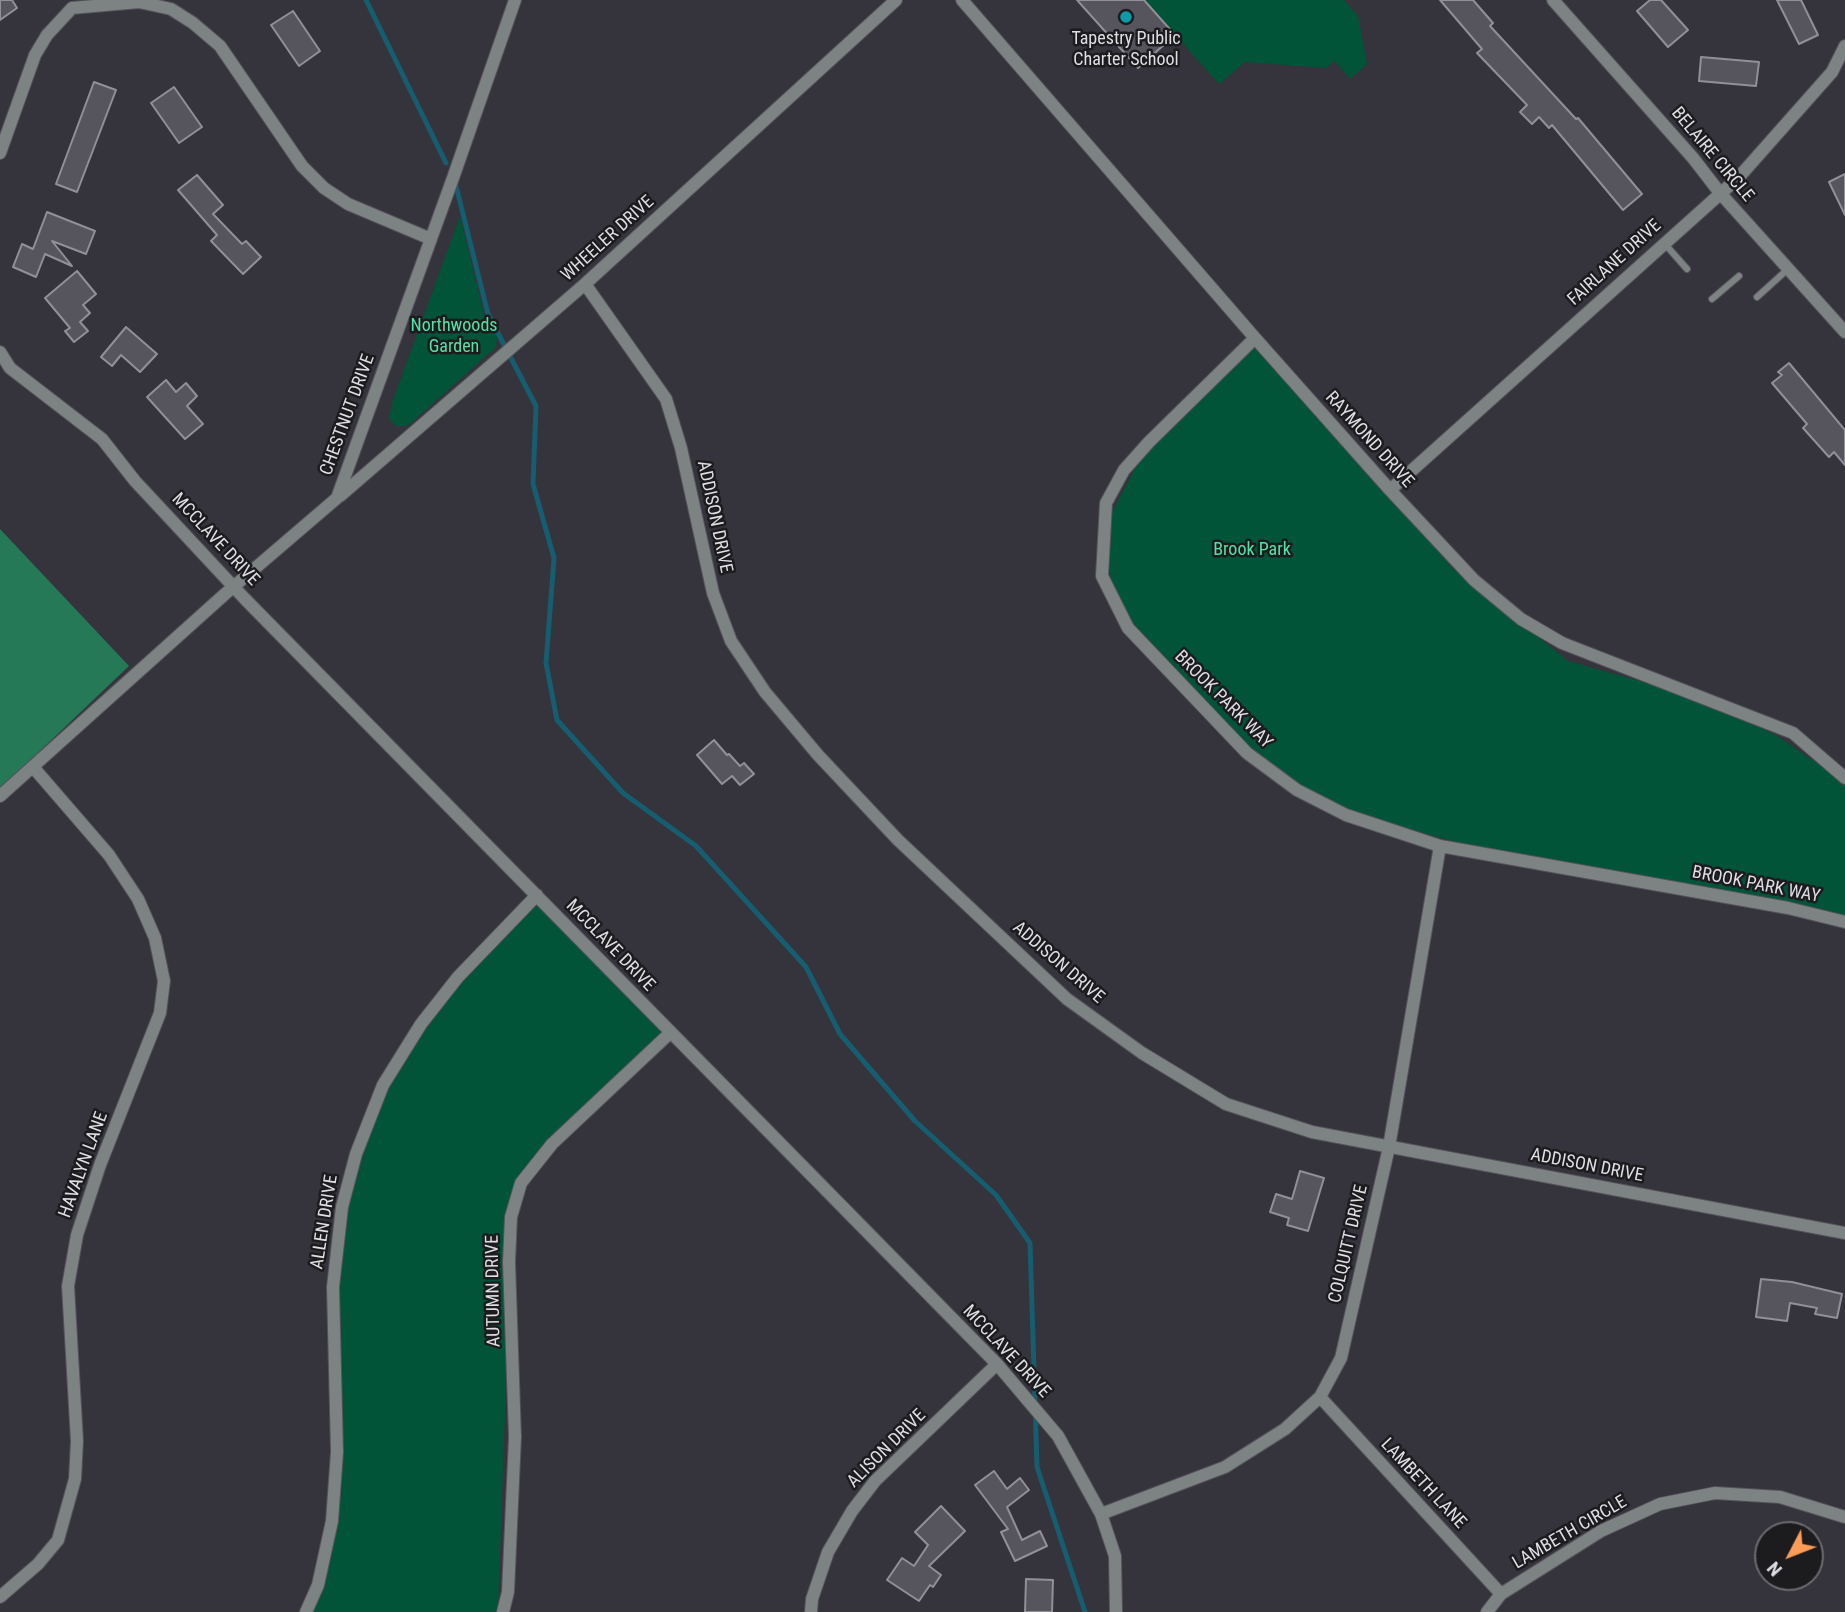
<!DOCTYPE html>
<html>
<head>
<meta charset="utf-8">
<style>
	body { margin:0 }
	#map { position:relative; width:1845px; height:1612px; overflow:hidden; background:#35333c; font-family:"Roboto Condensed",sans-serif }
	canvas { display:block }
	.north { position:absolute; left:1754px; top:1521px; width:70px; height:70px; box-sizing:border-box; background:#1c1c1f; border:2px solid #6a6a6e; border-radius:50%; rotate:228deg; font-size:19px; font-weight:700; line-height:28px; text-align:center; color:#dfdee4 }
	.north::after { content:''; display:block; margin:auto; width:24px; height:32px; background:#fd9c56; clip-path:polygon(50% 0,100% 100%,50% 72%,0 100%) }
</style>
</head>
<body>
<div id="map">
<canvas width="1845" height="1612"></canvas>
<div class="north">N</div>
</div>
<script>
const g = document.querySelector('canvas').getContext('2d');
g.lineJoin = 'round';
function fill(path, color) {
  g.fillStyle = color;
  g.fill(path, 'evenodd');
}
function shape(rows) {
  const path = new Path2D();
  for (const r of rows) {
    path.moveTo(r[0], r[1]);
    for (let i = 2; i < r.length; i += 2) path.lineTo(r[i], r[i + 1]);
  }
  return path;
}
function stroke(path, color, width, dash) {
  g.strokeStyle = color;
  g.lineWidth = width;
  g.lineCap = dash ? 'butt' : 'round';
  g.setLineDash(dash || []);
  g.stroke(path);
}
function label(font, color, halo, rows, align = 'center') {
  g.font = font + ' "Roboto Condensed",sans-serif';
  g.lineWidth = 5;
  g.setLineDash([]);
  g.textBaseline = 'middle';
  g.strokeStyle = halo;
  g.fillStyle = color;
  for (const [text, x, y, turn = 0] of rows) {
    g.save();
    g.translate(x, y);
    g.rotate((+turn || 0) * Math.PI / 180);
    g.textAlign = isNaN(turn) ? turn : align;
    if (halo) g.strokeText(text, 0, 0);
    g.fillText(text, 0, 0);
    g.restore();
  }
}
fill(shape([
	[1144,0,1344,0,1358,16,1367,64,1350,79,1335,61,1326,68,1245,62,1219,84],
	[460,216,484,314,497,337,496,347,411,423,406,426,397,426,392,423,389,417,393,400],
	[1260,337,1452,568,1568,661,1679,692,1774,734,1839,778,1845,784,1845,922,1529,860,1337,812,1247,753,1115,610,1104,528,1145,449],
	[536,891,666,1029,542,1153,512,1212,498,1612,308,1612,341,1457,331,1301,341,1198,378,1099,431,1011]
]), '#015437');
fill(shape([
	[0,529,129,666,0,789]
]), '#267957');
stroke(shape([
	[366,0,446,163],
	[455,182,488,314,536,406,533,484,554,558,546,663,557,720,623,793,696,846,806,967,840,1034,915,1121,996,1195,1030,1243,1037,1467,1085,1612]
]), '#165d70', 5);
const building = shape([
	[0,0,12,0,17,8,0,20,0,0],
	[1077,0,1144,0,1175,35,1138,68,1077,0],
	[1440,0,1473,0,1493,23,1490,26,1576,119,1578,118,1642,194,1623,210,1552,125,1549,128,1539,117,1532,124,1520,112,1527,105,1477,53,1482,49,1440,0],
	[1650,0,1661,0,1688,30,1668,47,1637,11,1650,0],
	[1777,0,1801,0,1818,35,1799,44,1777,0],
	[293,11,320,51,299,66,271,25,293,11],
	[1701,57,1759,62,1756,86,1699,81,1701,57],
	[94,82,116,90,77,192,56,184,94,82],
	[174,87,202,127,179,143,151,103,174,87],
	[1845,174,1845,215,1829,182,1845,174],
	[197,175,223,205,213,214,242,244,246,241,261,257,243,274,211,241,217,235,178,190,197,175],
	[47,212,95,231,86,254,52,241,72,266,45,254,36,277,13,267,22,244,33,249,47,212],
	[77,271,96,294,83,305,90,313,80,322,88,331,74,342,65,331,70,328,45,298,77,271],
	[126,327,157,354,140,372,121,355,112,366,101,357,126,327],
	[1789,363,1845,430,1845,465,1834,452,1829,457,1803,428,1807,424,1772,383,1782,375,1778,372,1789,363],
	[166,380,176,392,186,383,197,396,187,406,203,424,185,439,147,397,166,380],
	[714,740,727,755,729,754,740,766,744,763,754,774,740,785,732,776,722,784,697,755,714,740],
	[1300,1171,1324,1178,1308,1231,1287,1225,1289,1218,1270,1212,1276,1194,1292,1199,1300,1171],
	[1761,1279,1792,1282,1842,1294,1837,1318,1815,1314,1817,1308,1790,1303,1787,1321,1756,1317,1761,1279],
	[994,1471,1007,1489,1020,1478,1029,1490,1007,1507,1022,1540,1040,1531,1047,1546,1015,1561,1001,1532,1008,1529,975,1485,994,1471],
	[941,1506,965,1531,929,1566,941,1575,933,1587,930,1585,919,1601,887,1580,902,1558,914,1566,928,1545,915,1532,941,1506],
	[1026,1579,1053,1580,1052,1612,1025,1612,1026,1579]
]);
fill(building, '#56555e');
stroke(building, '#918f99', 2);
const lane = shape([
	[1664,243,1687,269],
	[1757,297,1788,269],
	[1712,299,1739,276]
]);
const street = shape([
	[962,0,1255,338,1390,490,1474,580,1521,619,1562,643,1793,733,1845,778],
	[1553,0,1693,158,1720,193,1845,332],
	[0,153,35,55,47,35,72,8,139,2,171,9,193,23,220,46,302,166,324,188,348,204,431,239],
	[585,284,666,399,681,448,713,593,731,641,765,692,818,755,898,840,1067,999,1142,1053,1226,1104,1312,1132,1845,1233],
	[1255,338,1149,442,1124,470,1106,503,1102,576,1128,628,1247,753,1297,790,1346,815,1440,846,1788,908,1845,922],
	[0,352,10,368,102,439,135,481,245,599,997,1364,1058,1436,1101,1514,1115,1556,1116,1612],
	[1390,490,1739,177,1832,72,1845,46],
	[340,496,585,284,896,0],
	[0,796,225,594,337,498,453,178,515,0],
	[1320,1397,1501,1594],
	[1101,1514,1225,1467,1285,1429,1320,1397,1341,1358,1389,1147,1440,846],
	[0,1597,38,1564,58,1540,75,1479,77,1441,68,1286,77,1235,100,1165,160,1013,164,981,155,938,138,899,109,855,33,767],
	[306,1612,318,1585,332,1521,337,1452,333,1287,342,1207,356,1154,383,1085,421,1024,458,977,537,895],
	[503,1612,508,1592,515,1437,509,1262,511,1217,521,1183,552,1144,670,1033],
	[811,1612,812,1599,828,1552,852,1511,875,1481,997,1364],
	[1487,1612,1501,1594,1601,1531,1660,1504,1715,1493,1780,1497,1845,1517]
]);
stroke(lane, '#54525a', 8);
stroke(street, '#54525a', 14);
stroke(lane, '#7d8283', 6);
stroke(street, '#7d8283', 12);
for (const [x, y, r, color] of [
	[1126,17,7,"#0f9aa8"]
]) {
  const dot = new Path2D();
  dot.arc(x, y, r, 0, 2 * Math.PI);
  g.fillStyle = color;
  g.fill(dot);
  stroke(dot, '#1c1c1f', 2.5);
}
label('18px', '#dfdee4', '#1c1c1f', [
	["Tapestry Public",1126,39],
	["Charter School",1126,60]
]);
label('18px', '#dfdee4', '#1c1c1f', [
	["BELAIRE CIRCLE",1712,155,50],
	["WHEELER DRIVE",608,239,-42],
	["FAIRLANE DRIVE",1615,263,-42],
	["CHESTNUT DRIVE",348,415,-70],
	["RAYMOND DRIVE",1369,440,48],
	["ADDISON DRIVE",714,517,78],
	["MCCLAVE DRIVE",215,540,47],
	["BROOK PARK WAY",1223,700,45],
	["BROOK PARK WAY",1756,885,11],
	["MCCLAVE DRIVE",610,946,46],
	["ADDISON DRIVE",1058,963,41],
	["HAVALYN LANE",84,1165,-70],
	["ADDISON DRIVE",1587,1166,11],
	["ALLEN DRIVE",325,1222,-81],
	["COLQUITT DRIVE",1349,1244,-77],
	["AUTUMN DRIVE",494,1291,-91],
	["MCCLAVE DRIVE",1006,1352,47],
	["ALISON DRIVE",887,1449,-45],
	["LAMBETH LANE",1423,1484,47],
	["LAMBETH CIRCLE",1570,1533,-30]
]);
label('18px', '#52e2a5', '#1c1c1f', [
	["Northwoods",454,326],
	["Garden",454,347],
	["Brook Park",1252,550]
]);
</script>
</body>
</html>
